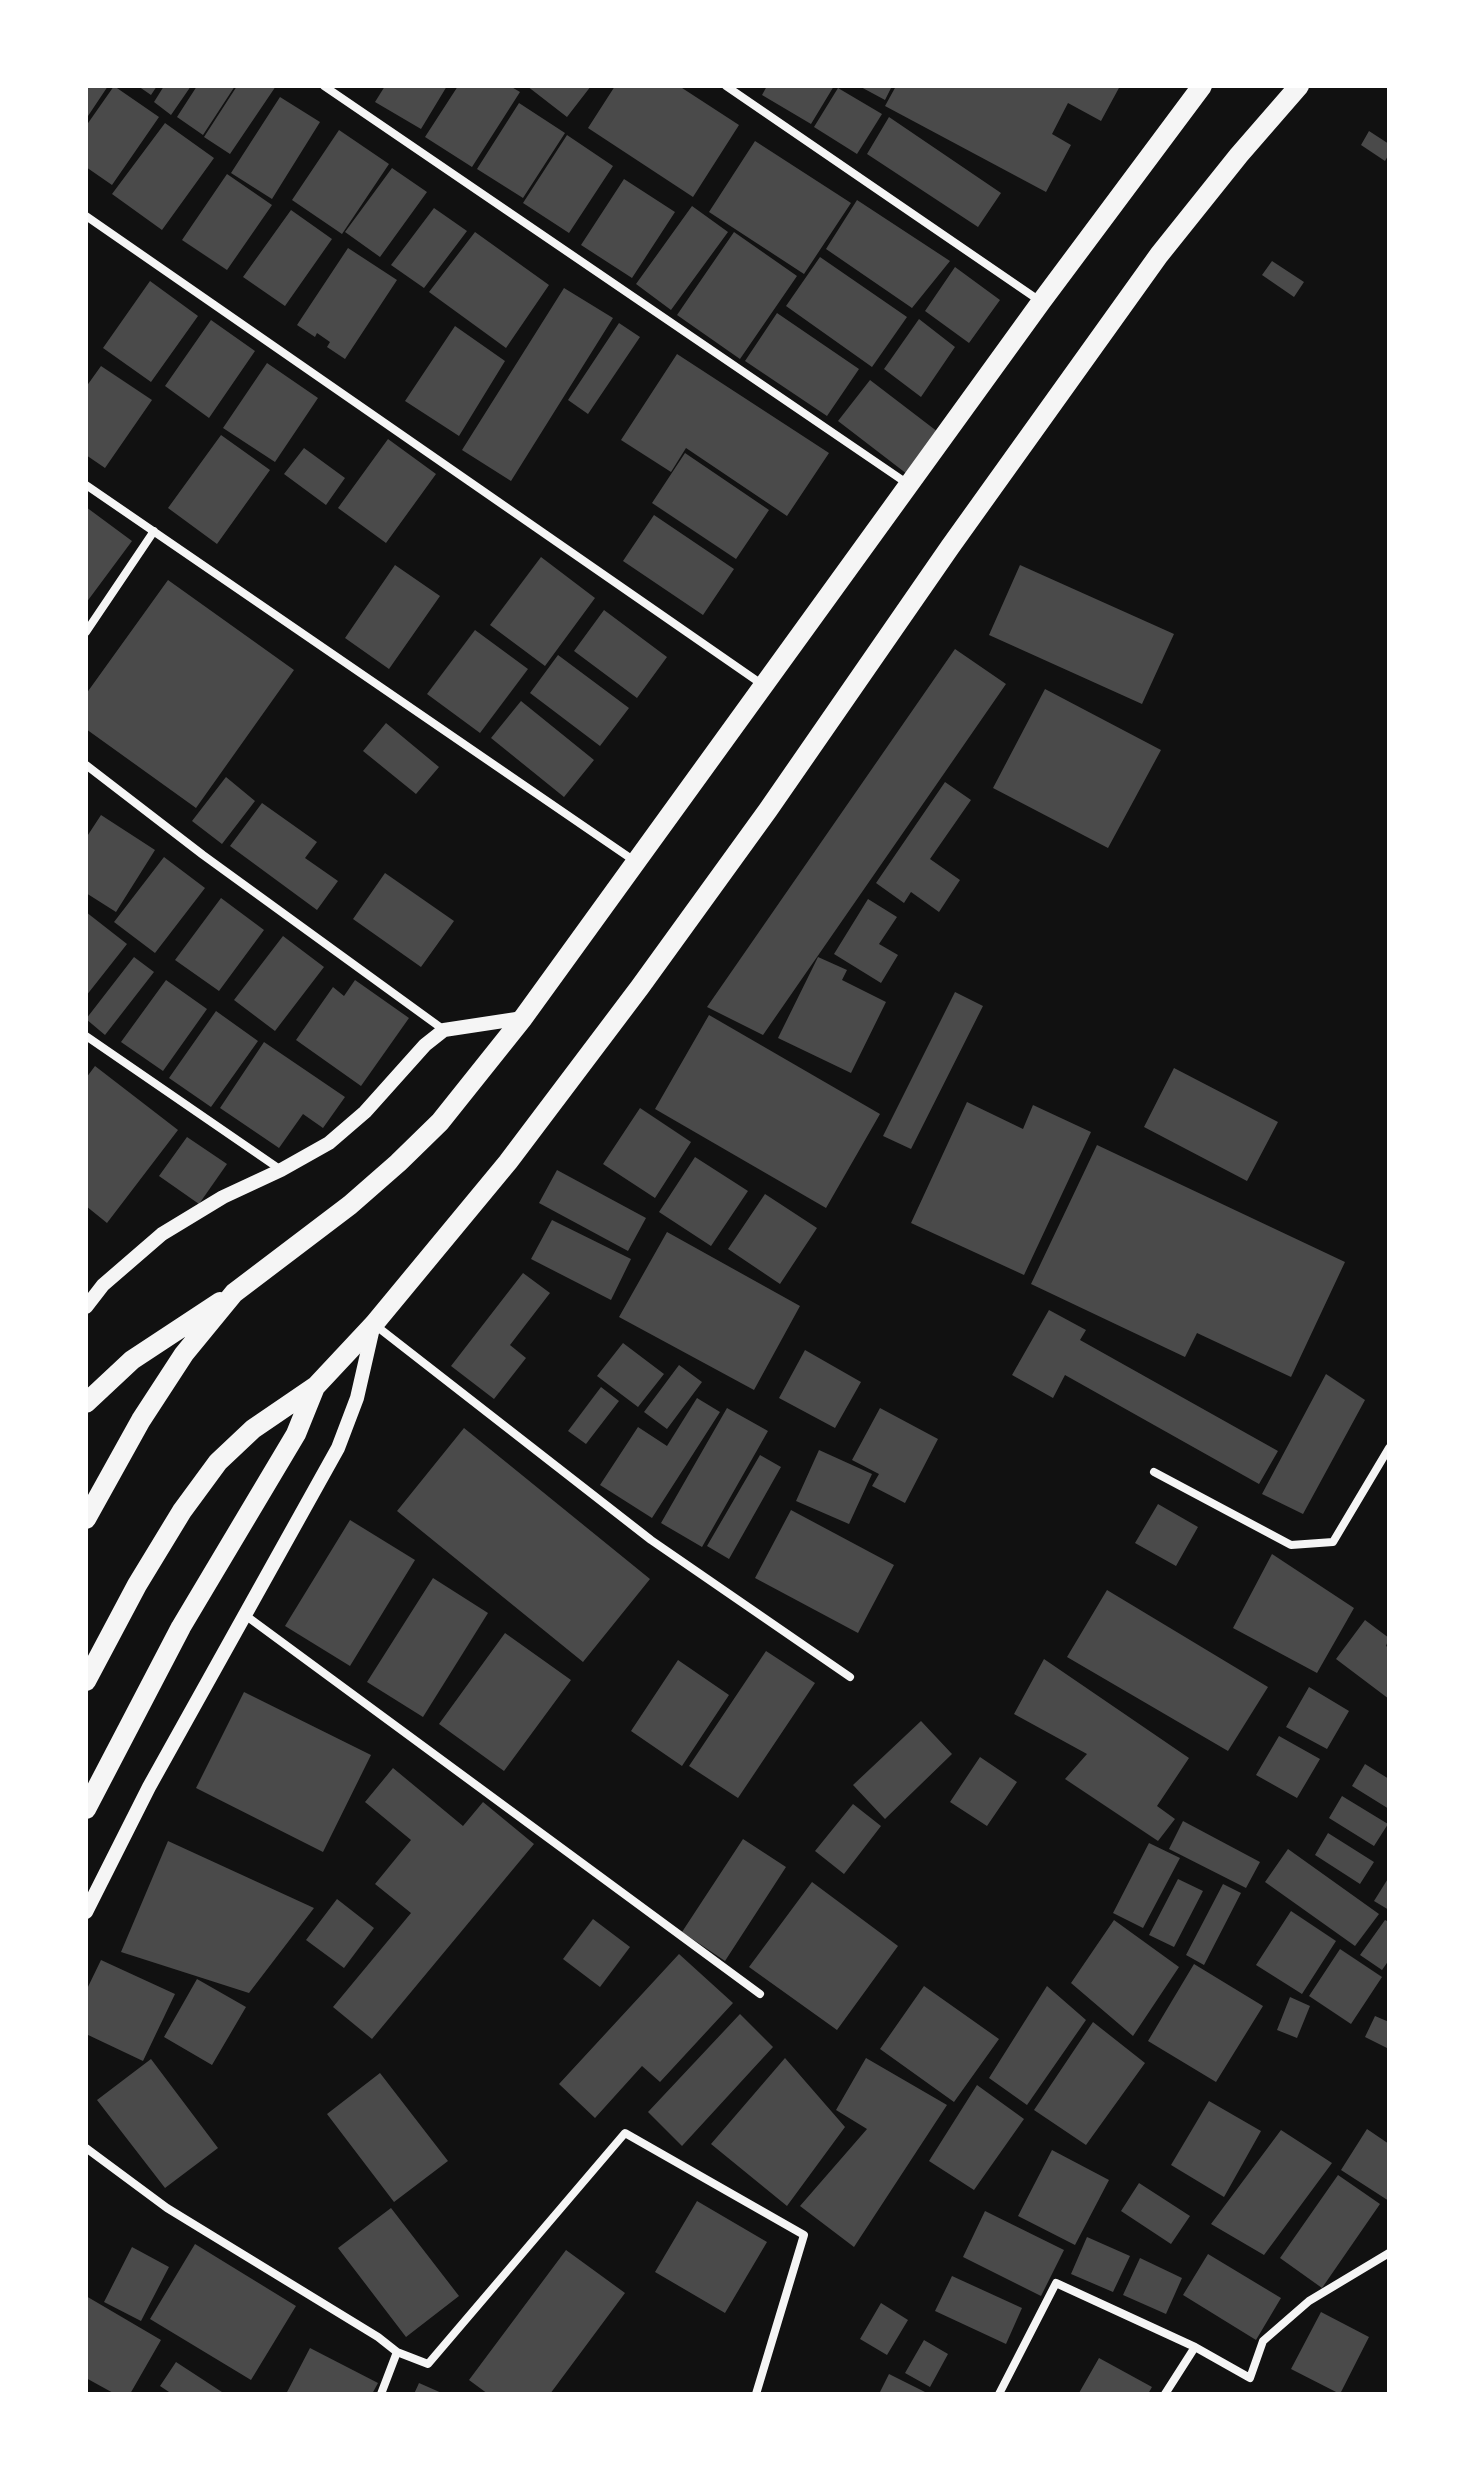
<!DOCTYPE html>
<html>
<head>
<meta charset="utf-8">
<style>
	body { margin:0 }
	#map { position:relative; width:1475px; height:2480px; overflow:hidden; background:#111; font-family:"IBM Plex Sans",sans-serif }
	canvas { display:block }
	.frame { position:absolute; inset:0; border:88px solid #fff; pointer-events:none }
</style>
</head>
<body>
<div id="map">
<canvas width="1475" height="2480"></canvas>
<div class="frame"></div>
</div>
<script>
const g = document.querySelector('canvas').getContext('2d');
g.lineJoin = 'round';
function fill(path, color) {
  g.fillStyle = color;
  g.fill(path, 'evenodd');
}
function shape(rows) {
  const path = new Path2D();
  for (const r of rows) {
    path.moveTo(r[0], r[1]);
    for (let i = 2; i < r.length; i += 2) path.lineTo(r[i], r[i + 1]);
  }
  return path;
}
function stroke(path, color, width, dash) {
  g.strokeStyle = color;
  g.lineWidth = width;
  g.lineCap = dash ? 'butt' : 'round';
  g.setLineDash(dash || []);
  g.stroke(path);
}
fill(shape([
	[86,86,108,86,86,119],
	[114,86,159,117,112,185,86,167,86,126],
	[138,86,157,86,151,95],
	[164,86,191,86,171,115,154,102],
	[197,86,235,86,203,135,177,117],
	[237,86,276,86,230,154,204,137],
	[385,86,447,86,421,129,375,102],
	[458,86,510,86,520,92,472,167,425,137],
	[527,86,591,86,567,117],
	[615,86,679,86,739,125,693,197,588,128],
	[767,86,834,86,811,124,762,95],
	[859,86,892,86,885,100],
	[896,86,1120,86,1101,121,1068,103,1052,134,1071,145,1046,192,885,106],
	[838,88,882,114,857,154,814,127],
	[280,97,320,122,272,199,231,173],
	[519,103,565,133,523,198,477,169],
	[889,117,1001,193,978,227,867,154],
	[165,123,214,158,162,230,112,194],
	[339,130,389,164,342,234,292,200],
	[1369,131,1389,144,1389,154,1385,161,1361,145],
	[567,135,613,166,569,233,523,203],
	[755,141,851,203,804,274,709,212],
	[392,168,427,192,380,257,345,232],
	[227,174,272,205,227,270,182,240],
	[624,179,675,212,632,278,581,245],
	[857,200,950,261,912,308,826,249],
	[692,206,728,232,671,310,636,284],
	[434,208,467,231,424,288,391,265],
	[291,210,332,239,285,306,243,277],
	[475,232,549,285,506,348,429,292],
	[734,232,797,276,740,359,677,315],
	[348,248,397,280,345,359,327,347,330,342,317,333,315,337,297,325],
	[820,257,907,317,872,367,786,306],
	[1272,261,1304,282,1294,297,1262,275],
	[955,267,1000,300,969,343,925,311],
	[150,281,198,316,151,382,103,348],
	[564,288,613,318,511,481,462,450],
	[777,313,859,369,827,416,745,361],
	[919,319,955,347,921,397,884,369],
	[211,320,255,351,209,418,165,386],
	[619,323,640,337,588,414,568,400],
	[455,326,505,361,459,436,405,401],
	[677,354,829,453,787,516,686,448,671,472,621,440],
	[267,363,318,398,275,462,223,428],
	[101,366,152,400,105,468,86,455,86,387],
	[870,380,938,432,907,474,838,421],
	[221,435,270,470,217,544,168,508],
	[388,439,436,474,386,543,338,508],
	[304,448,345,478,326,505,284,474],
	[685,453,769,510,736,559,652,503],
	[86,507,132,541,86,603],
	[654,515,734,569,703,615,623,561],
	[541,557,595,598,545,666,490,625],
	[395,565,440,596,389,669,345,638],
	[1020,565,1174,634,1142,704,989,635],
	[168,580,294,670,196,808,86,729,86,694],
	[604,610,667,657,637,698,574,651],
	[475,630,528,669,480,733,427,694],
	[955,649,1006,684,763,1035,707,1007],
	[558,655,629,708,600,746,530,693],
	[1045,689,1161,750,1108,848,993,788],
	[521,701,594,760,564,797,491,738],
	[386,723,439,767,416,794,363,751],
	[226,777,255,801,222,844,192,821],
	[945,782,971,800,930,859,960,880,939,912,911,892,904,903,876,883],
	[262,803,317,842,305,858,338,881,317,910,230,846],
	[101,815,155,850,116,912,86,893,86,838],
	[164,857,205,888,155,953,114,922],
	[385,873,454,921,421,967,353,919],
	[221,898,264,930,219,991,175,960],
	[868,899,897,917,879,944,898,955,881,983,834,954],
	[86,912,127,944,86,996],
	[283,936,324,967,275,1031,234,1000],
	[134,957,154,972,105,1035,86,1019],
	[818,957,847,970,842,980,886,1002,851,1073,778,1038],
	[166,980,207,1009,163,1071,121,1042],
	[355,980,409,1018,361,1086,296,1040,333,987,344,996],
	[955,992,983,1006,911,1149,883,1136],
	[216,1011,258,1041,211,1107,169,1078],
	[709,1015,880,1114,826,1208,655,1109],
	[264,1042,345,1097,323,1128,303,1114,279,1148,220,1108],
	[95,1066,178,1130,107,1223,86,1206,86,1078],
	[1174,1068,1278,1122,1247,1181,1144,1127],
	[967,1102,1023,1129,1033,1105,1091,1132,1024,1275,911,1223],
	[640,1108,691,1142,655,1198,603,1164],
	[187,1137,227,1164,199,1204,159,1176],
	[1097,1145,1345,1262,1291,1377,1197,1333,1185,1357,1031,1284],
	[695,1157,748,1191,711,1246,659,1212],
	[557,1170,646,1218,628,1251,539,1203],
	[765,1194,817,1228,780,1284,728,1249],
	[552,1220,631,1259,611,1300,531,1259],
	[667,1232,800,1306,754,1390,619,1317],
	[523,1273,550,1293,510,1345,526,1358,494,1399,451,1366],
	[1049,1310,1086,1330,1080,1340,1278,1451,1259,1484,1065,1375,1053,1398,1012,1375],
	[623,1343,664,1374,638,1407,597,1376],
	[805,1350,861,1382,835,1428,779,1398],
	[679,1365,702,1382,667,1429,644,1412],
	[1326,1374,1365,1400,1303,1514,1262,1494],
	[601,1387,619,1401,586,1444,568,1431],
	[697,1398,720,1412,652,1518,600,1485,638,1427,667,1446],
	[727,1408,768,1431,702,1547,661,1523],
	[880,1408,938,1439,905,1503,872,1486,879,1474,852,1460],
	[464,1428,650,1579,583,1662,397,1511],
	[819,1450,872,1474,849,1524,796,1501],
	[760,1455,781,1467,729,1559,707,1546],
	[1158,1504,1198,1527,1176,1566,1135,1543],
	[791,1510,894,1565,858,1633,755,1578],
	[350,1520,415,1560,350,1666,285,1626],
	[1272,1554,1354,1608,1317,1673,1233,1628],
	[433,1578,488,1613,423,1717,367,1682],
	[1107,1590,1268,1687,1228,1751,1067,1657],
	[1365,1620,1389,1638,1386,1646,1389,1648,1389,1699,1336,1659],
	[505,1633,571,1680,504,1771,439,1724],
	[766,1651,815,1683,738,1798,689,1766],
	[1044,1659,1189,1758,1157,1806,1175,1819,1158,1841,1065,1779,1087,1754,1014,1714],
	[678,1660,729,1695,682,1766,631,1731],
	[1309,1687,1349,1711,1327,1749,1286,1727],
	[244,1692,371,1755,323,1852,196,1788],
	[921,1721,952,1754,885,1819,853,1785],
	[1279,1736,1320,1759,1297,1798,1256,1775],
	[980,1757,1017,1782,987,1826,950,1802],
	[1365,1764,1389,1779,1389,1809,1352,1786],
	[393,1768,463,1826,483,1802,534,1844,372,2039,333,2007,411,1913,375,1884,411,1840,365,1802],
	[1342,1796,1388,1824,1374,1846,1329,1818],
	[853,1804,881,1826,844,1874,815,1851],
	[1183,1821,1260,1862,1246,1888,1169,1849],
	[1328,1833,1374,1862,1360,1884,1315,1855],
	[743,1839,786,1867,725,1961,682,1932],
	[168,1841,314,1908,249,1993,121,1952],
	[1149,1843,1180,1858,1143,1928,1113,1913],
	[1288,1849,1379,1914,1355,1946,1265,1882],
	[1389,1877,1389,1910,1374,1901],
	[1178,1879,1203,1891,1174,1947,1149,1935],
	[812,1882,898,1946,837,2030,749,1967],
	[1223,1884,1241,1893,1204,1965,1186,1955],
	[337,1899,374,1928,344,1968,306,1940],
	[1291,1911,1336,1941,1302,1994,1256,1965],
	[593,1919,630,1947,600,1987,563,1959],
	[1114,1920,1179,1967,1133,2036,1071,1983],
	[1385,1920,1389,1922,1389,1960,1382,1970,1360,1955],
	[1340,1949,1382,1977,1351,2024,1309,1996],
	[679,1954,733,2003,660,2082,642,2066,595,2118,559,2084],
	[101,1960,175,1994,143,2061,86,2034,86,1991],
	[1194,1964,1263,2006,1216,2082,1148,2041],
	[197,1979,246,2007,212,2065,164,2037],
	[924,1986,999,2039,954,2102,880,2049],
	[1047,1986,1086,2020,1027,2105,989,2078],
	[1290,1997,1310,2006,1297,2038,1277,2030],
	[740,2014,773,2047,682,2146,648,2112],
	[1375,2016,1389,2022,1389,2049,1365,2037],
	[1093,2022,1145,2063,1086,2145,1034,2110],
	[785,2058,845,2127,787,2206,711,2144],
	[866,2058,947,2105,854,2247,800,2206,867,2129,836,2110],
	[151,2059,218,2148,165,2188,97,2100],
	[380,2073,448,2161,394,2202,327,2114],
	[977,2085,1024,2119,974,2190,929,2161],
	[1209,2101,1261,2131,1224,2197,1171,2165],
	[1367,2129,1389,2144,1389,2201,1341,2170],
	[1281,2130,1332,2163,1264,2255,1211,2224],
	[1052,2150,1109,2180,1075,2245,1018,2216],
	[1338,2175,1380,2204,1322,2288,1280,2258],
	[1139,2183,1190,2216,1171,2244,1121,2211],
	[697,2201,767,2242,725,2313,655,2272],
	[391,2208,459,2296,406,2337,338,2248],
	[985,2211,1064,2250,1041,2296,963,2257],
	[1087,2237,1130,2256,1113,2292,1071,2274],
	[195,2244,296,2306,251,2380,150,2319],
	[132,2247,169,2267,141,2321,104,2302],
	[566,2250,625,2293,550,2394,488,2394,469,2380],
	[1208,2254,1281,2298,1256,2340,1183,2295],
	[1140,2258,1182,2278,1166,2314,1123,2295],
	[952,2276,1022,2308,1006,2344,935,2311],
	[86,2296,161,2340,130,2394,115,2394,86,2378],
	[881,2303,908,2320,887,2355,860,2339],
	[1321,2312,1369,2337,1340,2394,1291,2369],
	[924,2340,948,2354,930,2387,905,2373],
	[310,2348,378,2383,372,2394,286,2394],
	[1099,2358,1152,2387,1148,2394,1079,2393],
	[176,2362,225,2394,172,2394,160,2386],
	[889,2374,929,2394,879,2394],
	[419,2383,444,2394,414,2394]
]), '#4a4a4a');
stroke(shape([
	[324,86,908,484],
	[726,86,1040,301],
	[86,216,763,685],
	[86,485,636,862],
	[86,632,154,531],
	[86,765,203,855,444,1030],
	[86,1036,281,1170],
	[375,1325,651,1540,850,1677],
	[1154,1472,1291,1545,1333,1542,1389,1448],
	[245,1615,760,1994],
	[86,2148,167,2208,378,2337,397,2352,381,2394],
	[397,2352,428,2364,625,2133,804,2235,756,2394],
	[999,2394,1056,2283,1195,2347],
	[1165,2394,1195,2347,1250,2378,1263,2341,1309,2301,1389,2253]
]), '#f5f5f5', 8);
stroke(shape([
	[86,1307,103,1285,162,1234,223,1197,281,1170,329,1143,365,1112,425,1045,444,1030,523,1018],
	[86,1912,149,1787,338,1448,357,1398,373,1328]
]), '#f5f5f5', 14);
stroke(shape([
	[86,1403,132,1360,220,1302],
	[86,1519,141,1420,184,1354,234,1293,350,1205,398,1163,440,1122,523,1018,1041,302,1202,86],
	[86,1681,137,1585,182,1511,218,1462,253,1429,316,1386,374,1324,508,1162,640,987,768,810,950,547,1159,255,1239,155,1299,86],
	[86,1809,181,1627,296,1434,315,1387]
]), '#f5f5f5', 20);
</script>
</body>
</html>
